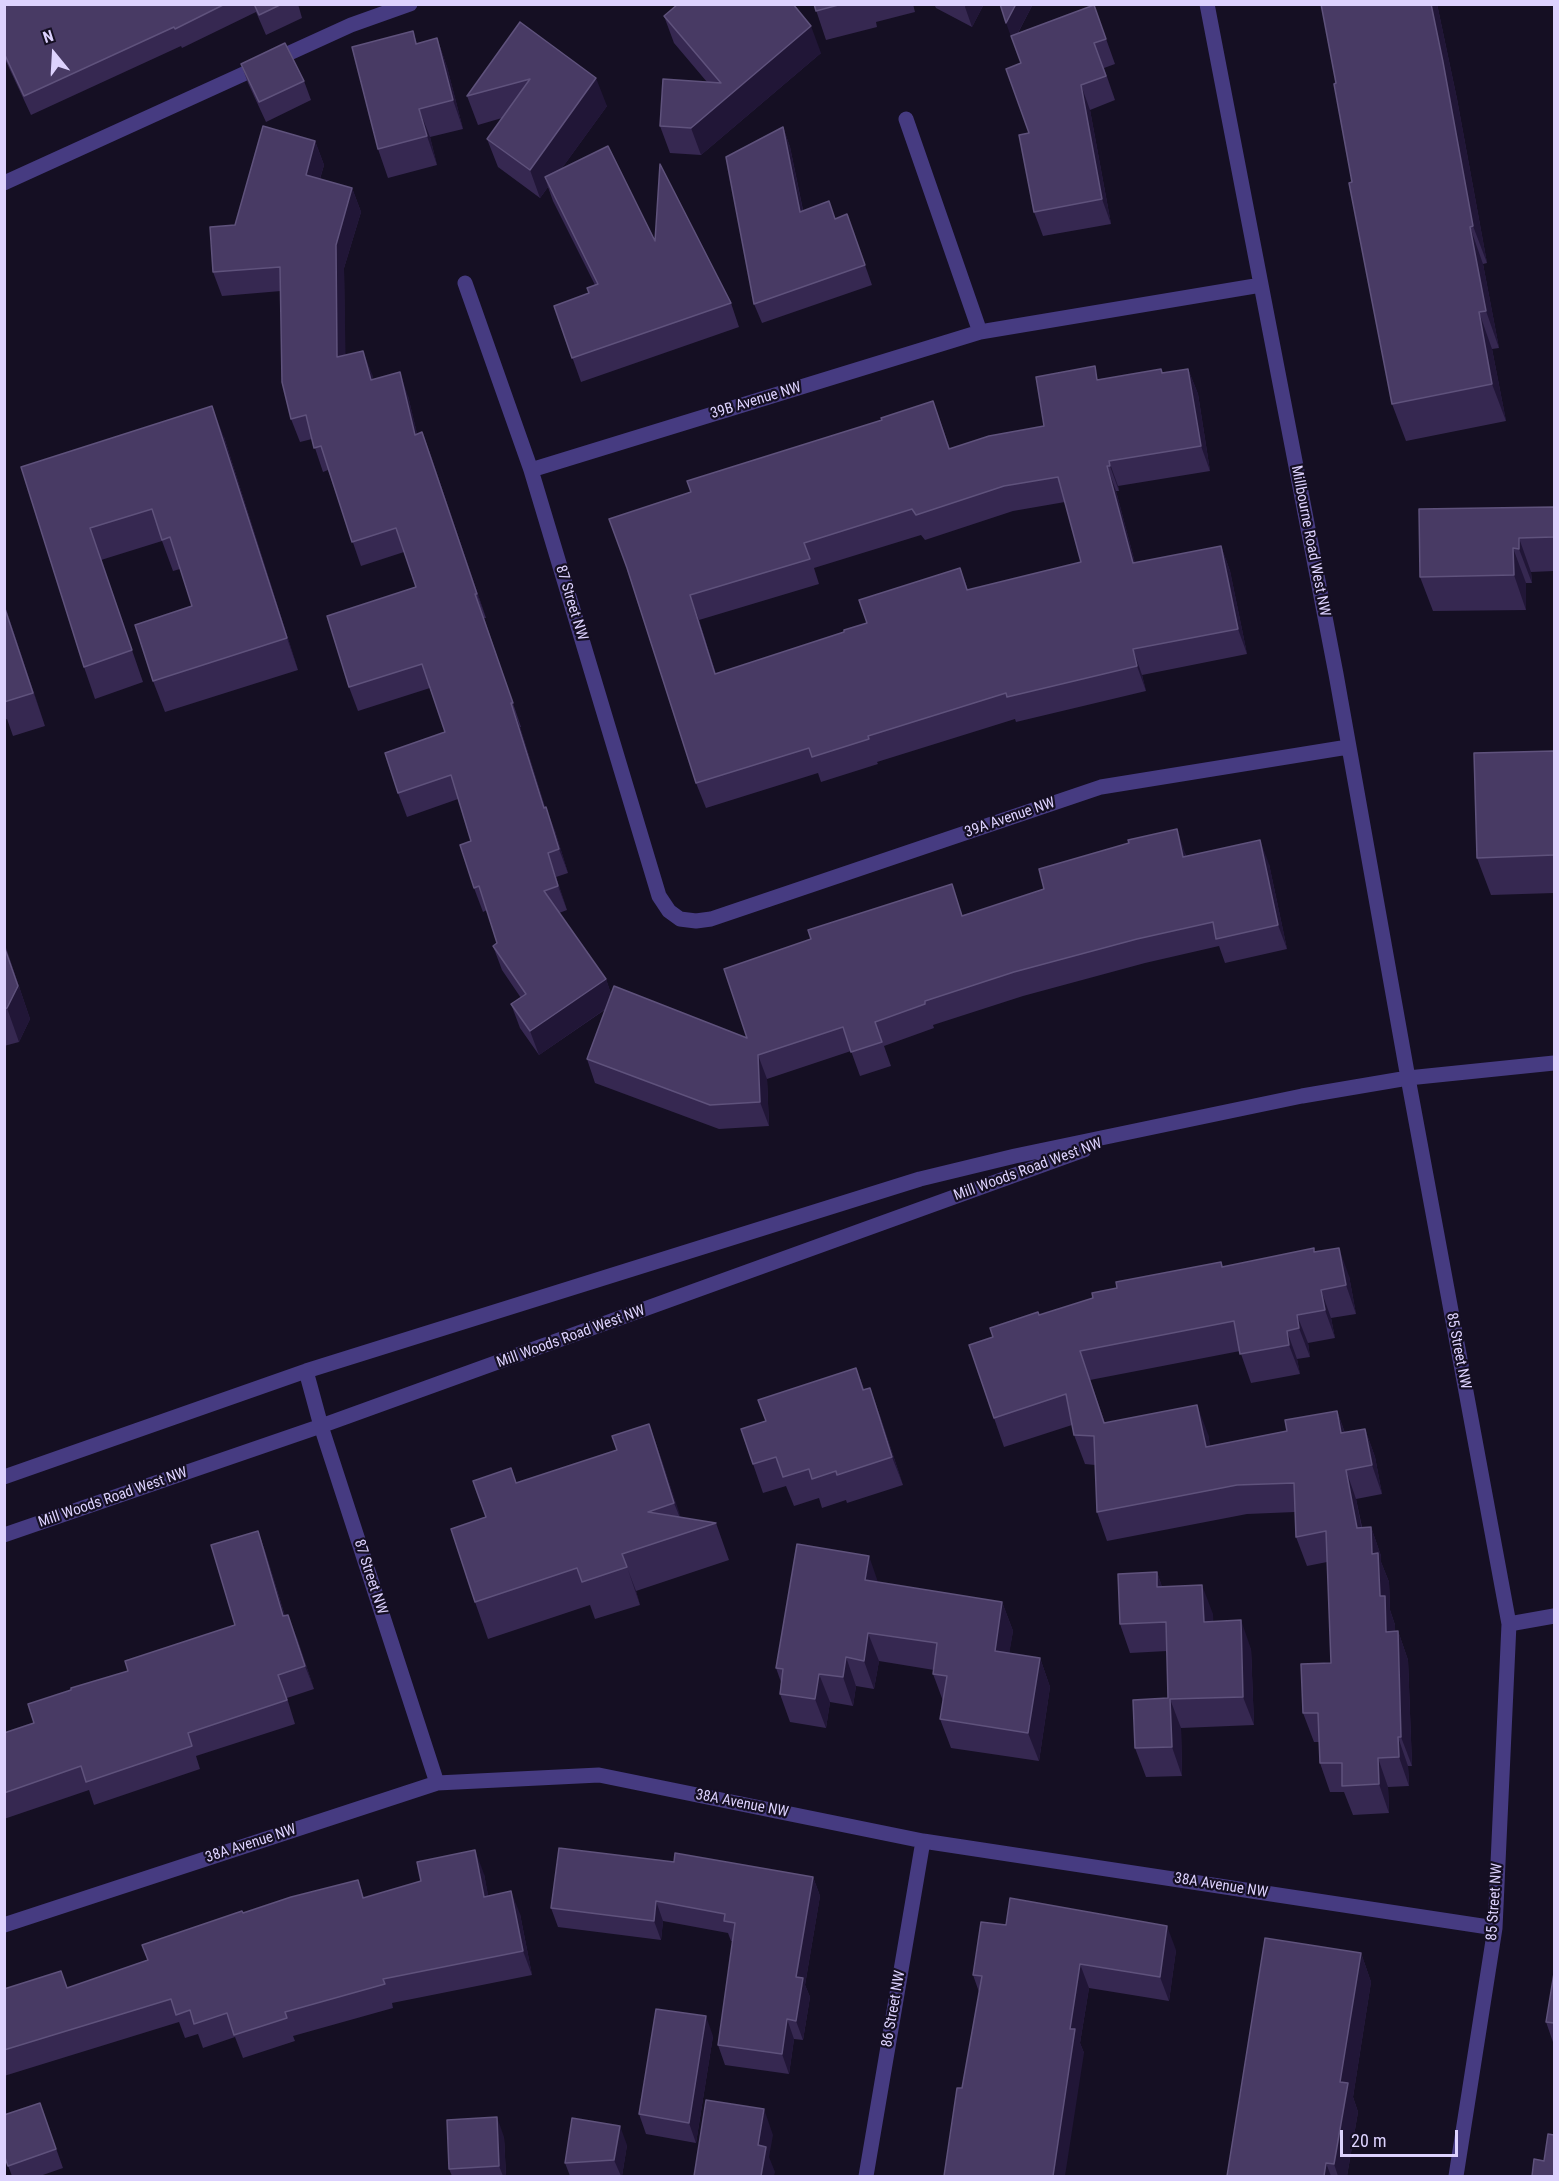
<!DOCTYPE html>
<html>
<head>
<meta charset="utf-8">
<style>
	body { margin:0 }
	#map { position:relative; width:1559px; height:2181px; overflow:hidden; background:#150f23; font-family:"Roboto Condensed",sans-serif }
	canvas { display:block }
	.frame { position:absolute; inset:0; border:6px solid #ddd2fe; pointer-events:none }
	.north { position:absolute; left:24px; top:24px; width:60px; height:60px; -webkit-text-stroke:4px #150f23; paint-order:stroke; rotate:342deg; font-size:16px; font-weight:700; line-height:24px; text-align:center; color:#ddd2fe }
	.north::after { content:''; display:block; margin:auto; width:21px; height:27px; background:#ddd2fe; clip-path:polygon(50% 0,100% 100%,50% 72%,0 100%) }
	.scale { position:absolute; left:1340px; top:2130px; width:118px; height:27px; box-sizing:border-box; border:3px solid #ddd2fe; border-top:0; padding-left:8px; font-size:18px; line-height:21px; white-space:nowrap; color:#ddd2fe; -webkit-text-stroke:4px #150f23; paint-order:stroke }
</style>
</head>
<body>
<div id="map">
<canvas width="1559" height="2181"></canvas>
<div class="frame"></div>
<div class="north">N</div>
<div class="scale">20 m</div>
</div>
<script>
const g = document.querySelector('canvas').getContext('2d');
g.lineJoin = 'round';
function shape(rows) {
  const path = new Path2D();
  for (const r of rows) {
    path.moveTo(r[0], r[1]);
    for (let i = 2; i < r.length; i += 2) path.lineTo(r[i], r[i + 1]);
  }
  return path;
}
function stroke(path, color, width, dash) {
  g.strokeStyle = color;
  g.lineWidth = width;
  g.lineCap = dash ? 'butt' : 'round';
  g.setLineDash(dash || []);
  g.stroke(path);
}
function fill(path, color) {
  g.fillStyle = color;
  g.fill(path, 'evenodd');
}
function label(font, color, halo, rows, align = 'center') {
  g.font = font + ' "Roboto Condensed",sans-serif';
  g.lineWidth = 4.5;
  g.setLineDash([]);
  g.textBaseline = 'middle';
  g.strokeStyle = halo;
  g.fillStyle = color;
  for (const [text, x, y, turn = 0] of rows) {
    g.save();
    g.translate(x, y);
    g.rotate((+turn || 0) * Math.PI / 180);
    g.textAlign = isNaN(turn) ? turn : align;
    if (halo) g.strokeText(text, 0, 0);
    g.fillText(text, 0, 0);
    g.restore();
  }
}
stroke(shape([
	[1207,4,1336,674,1408,1078,1509,1624,1495,1928,1456,2176],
	[906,119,980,332],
	[4,183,351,25,410,4],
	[465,283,531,470,659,896,669,911,680,919,696,921,711,919,1101,787,1348,747],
	[531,470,980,332,1261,285],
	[306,1371,321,1426,437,1783],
	[4,1477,306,1371,920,1179,1015,1156,1302,1096,1408,1078,1554,1063],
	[4,1535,321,1426,1084,1150],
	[1509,1624,1554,1616],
	[4,1925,437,1783,599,1775,923,1841,1495,1928],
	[866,2176,923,1841]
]), '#463b81', 15);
fill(shape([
	[4,4,298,4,302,18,266,35,256,12,182,48,181,46,31,115,4,57],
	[814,4,913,4,915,12,876,22,877,27,826,40],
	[934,4,984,4,972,27,936,8],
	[1000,4,1033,4,1018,33,1094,5,1115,64,1104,68,1115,100,1090,110,1111,224,1043,236,1034,212,1029,133,1021,63],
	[1321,4,1437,4,1457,99,1487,263,1483,264,1499,348,1492,349,1506,421,1406,441,1392,404,1352,182,1336,83],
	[664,16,821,53,701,155,670,153,660,126,707,82,674,43],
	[520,22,607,106,562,168,655,241,731,303,739,327,581,382,554,306,589,293,595,285,553,201,548,187,540,198,498,167,487,139,502,118,478,125,467,96],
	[413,31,417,44,437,38,447,67,463,129,430,137,437,165,388,178,378,149],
	[241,64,304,81,311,100,266,122,248,83],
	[783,127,790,147,803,210,835,219,847,214,872,285,762,323,754,304],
	[315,141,324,165,320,179,352,188,361,212,344,268,345,355,372,374,373,379,408,396,417,434,422,432,431,456,486,618,484,618,521,727,520,727,545,807,555,831,568,873,556,877,567,910,559,913,606,979,611,994,747,1038,963,915,1185,853,1186,856,1269,864,1287,949,1225,963,1219,946,1145,963,1023,996,933,1025,934,1028,884,1046,891,1066,860,1076,851,1051,767,1079,769,1126,719,1129,595,1083,587,1059,606,1009,539,1055,520,1028,511,1004,521,998,502,970,493,946,497,943,487,910,483,912,474,888,471,841,458,799,407,817,398,793,445,732,430,688,358,711,349,687,416,587,404,552,361,566,328,470,323,472,312,439,300,442,291,419,281,291,222,296,213,272,235,225],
	[1188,369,1198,394,1210,471,1118,486,1119,491,1116,491,1135,563,1221,546,1230,571,1247,654,1142,675,1146,691,1016,722,1015,719,877,762,878,764,821,782,818,773,706,808,696,783,627,569,691,492,933,401,950,449,1044,426,1100,379,1163,373],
	[1065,502,1081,562,968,590,960,568,867,623,844,632,716,674,699,620,819,584,814,568,921,535,925,540,1013,511],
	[224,437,298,670,165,712,153,681,192,606,180,569,173,571,162,541,101,560,143,682,95,699,84,667,21,467],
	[1554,507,1554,571,1531,572,1532,583,1526,583,1526,610,1433,611,1420,577],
	[4,603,45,726,13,736,7,719,4,720],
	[1554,751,1554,893,1491,895,1477,858],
	[4,942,30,1019,19,1042,4,1046],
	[1315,1252,1349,1276,1356,1314,1331,1318,1335,1338,1308,1343,1310,1357,1297,1359,1300,1374,1251,1383,1240,1351,1090,1380,1105,1423,1208,1434,1210,1447,1287,1431,1337,1411,1345,1433,1365,1429,1375,1457,1382,1494,1356,1499,1362,1527,1371,1527,1381,1556,1381,1562,1389,1582,1390,1610,1395,1625,1395,1631,1398,1631,1408,1660,1412,1766,1408,1766,1409,1786,1388,1787,1389,1813,1353,1815,1344,1792,1330,1792,1320,1763,1319,1742,1314,1742,1303,1713,1331,1663,1327,1562,1307,1566,1296,1537,1295,1512,1247,1514,1107,1541,1097,1512,1095,1465,1085,1464,1074,1435,1072,1425,1004,1447,994,1418,993,1337,1039,1315,1093,1298,1117,1288,1221,1262,1223,1267],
	[856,1368,864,1389,870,1388,880,1416,903,1485,847,1503,846,1500,822,1508,819,1498,794,1506,786,1486,763,1493,753,1464,766,1421],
	[649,1424,662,1461,680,1517,716,1523,729,1560,636,1591,640,1605,595,1619,590,1605,488,1639,475,1602,486,1517,511,1468,516,1483,617,1450],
	[258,1531,266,1554,285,1616,297,1638,314,1689,287,1698,295,1724,196,1756,200,1769,141,1789,94,1805,89,1790,4,1819,4,1733,34,1723,235,1625],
	[1157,1572,1162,1587,1213,1614,1213,1621,1251,1649,1254,1725,1181,1728,1182,1776,1146,1777,1135,1748,1168,1698,1167,1651,1130,1653,1120,1624],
	[879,1583,1002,1602,1013,1631,1009,1653,1040,1658,1050,1687,1039,1761,951,1748,940,1719,943,1701,933,1674,934,1670,879,1661,874,1689,856,1686,853,1706,830,1702,826,1728,790,1722,780,1694,781,1682,776,1668],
	[674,1862,813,1877,820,1896,805,1985,810,1997,803,2040,794,2039,789,2074,725,2065,718,2045,733,1941,731,1941,728,1933,663,1921,661,1940,558,1927,551,1908],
	[484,1874,488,1896,520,1914,532,1975,392,2003,393,2008,293,2036,295,2041,243,2058,235,2037,203,2048,198,2034,185,2038,179,2022,4,2076,4,1989,61,1971,67,1988,147,1960,243,1913,358,1880,364,1898],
	[1176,1950,1169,2001,1089,1988,1080,2043,1084,2053,962,2088,979,1992,973,1975],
	[1361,1953,1371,1982,1353,2097,1358,2112,1347,2176,1227,2176],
	[1554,1973,1554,2045,1546,2022],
	[713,2036,696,2143,646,2134,639,2114],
	[40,2103,63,2168,40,2176,12,2176,4,2155],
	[504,2137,506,2176,452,2176,449,2169],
	[627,2145,622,2176,570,2176,565,2163]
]), '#362851');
fill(shape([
	[966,4,984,4,972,27,965,7],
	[1016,4,1033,4,1013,42,1006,23],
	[1431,4,1437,4,1457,99,1487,263,1473,226],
	[811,26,821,53,701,155,691,128],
	[437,38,447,67,463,129,453,100],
	[596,78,607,106,549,186,545,177,548,187,540,198,530,170],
	[1081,85,1090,110,1111,224,1102,199],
	[419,109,430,137,437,165,427,136],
	[783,127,790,147,807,231,800,212],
	[315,141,324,165,314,198,306,175],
	[352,188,361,212,344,268,346,381,337,357,336,245],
	[1470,227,1483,264,1499,348,1486,311],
	[1479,312,1492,349,1506,421,1492,384],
	[363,351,372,374,379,403,371,380],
	[1188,369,1198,394,1210,471,1201,446],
	[400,372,408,396,423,458,415,435],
	[933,401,942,426,958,475,949,449],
	[212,406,224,437,298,670,287,638],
	[422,432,431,456,486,618,477,594],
	[1109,461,1118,486,1119,491,1110,466],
	[1107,466,1116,491,1142,589,1133,563],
	[1519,538,1531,572,1532,583,1519,549],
	[1221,546,1230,571,1247,654,1238,629],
	[1513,548,1526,583,1526,610,1514,575],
	[690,595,699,620,724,699,715,674],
	[4,603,45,726,4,606],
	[1133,649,1142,675,1146,691,1137,666],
	[511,703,520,727,553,832,544,808],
	[546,807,555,831,568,873,559,849],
	[1177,829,1185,853,1192,881,1183,857],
	[1260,840,1269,864,1287,949,1278,925],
	[548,853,567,910,558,886],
	[4,942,30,1019,19,1042,7,1008],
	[606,979,614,1003,539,1055,530,1031],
	[758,1055,767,1079,769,1126,760,1102],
	[1339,1248,1349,1276,1356,1314,1346,1285],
	[1321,1290,1331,1318,1335,1338,1325,1310],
	[1297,1315,1308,1343,1310,1357,1299,1328],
	[1287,1331,1297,1359,1300,1374,1289,1345],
	[1080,1351,1090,1380,1114,1451,1104,1423],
	[870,1388,880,1416,903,1485,892,1457],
	[1197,1405,1208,1434,1216,1476,1206,1447],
	[1337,1411,1347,1439,1341,1433],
	[649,1424,662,1461,686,1533,674,1503],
	[1365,1429,1375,1457,1382,1494,1372,1465],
	[1346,1470,1356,1499,1367,1556,1357,1528],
	[1371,1527,1381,1556,1381,1562,1389,1582,1390,1610,1395,1625,1396,1660,1386,1632,1372,1554],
	[258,1531,266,1554,292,1640,283,1616],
	[622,1554,636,1591,640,1605,627,1567],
	[869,1556,879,1585,865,1580],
	[1157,1572,1167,1601,1157,1587],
	[1202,1585,1213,1614,1215,1650,1204,1622],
	[1002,1602,1013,1631,1005,1680,995,1651],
	[288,1615,297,1638,314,1689,305,1666],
	[1241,1620,1251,1649,1254,1725,1243,1697],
	[1398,1631,1408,1660,1412,1766,1401,1737],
	[868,1633,879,1661,874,1689,864,1661],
	[846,1657,856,1686,853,1706,843,1677],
	[1040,1658,1050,1687,1039,1761,1028,1733],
	[819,1674,830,1702,826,1728,815,1699],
	[1170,1699,1181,1728,1182,1776,1172,1747],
	[1398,1737,1408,1766,1409,1786,1399,1757],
	[1378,1758,1388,1787,1389,1813,1379,1784],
	[475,1850,484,1874,493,1920,484,1897],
	[813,1877,820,1896,805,1985,810,1997,803,2040,796,2021,796,1977],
	[511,1891,520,1914,532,1975,523,1951],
	[656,1901,663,1921,661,1940,654,1921],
	[1167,1926,1176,1950,1169,2001,1160,1977],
	[1361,1953,1371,1982,1353,2097,1358,2112,1347,2176,1338,2176,1334,2164,1340,2082],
	[1080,1964,1089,1988,1080,2043,1084,2053,1065,2176,1053,2176,1070,2029],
	[706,2016,713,2036,696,2143,689,2123],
	[787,2019,794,2039,789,2074,782,2054],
	[764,2109,773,2135,769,2157,775,2172,774,2176,761,2176,758,2145],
	[497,2117,504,2137,506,2176,503,2176,499,2166],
	[620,2126,627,2145,622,2176,621,2176,614,2160],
	[1326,2163,1331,2176,1324,2176]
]), '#211637');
const building = shape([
	[4,4,225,4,175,29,174,27,24,96,4,53,4,4],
	[254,4,282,4,259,15,254,4],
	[678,4,793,4,811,26,691,128,660,126,663,79,721,83,664,16,678,4],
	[814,4,842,4,816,11,814,4],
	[1000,4,1016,4,1006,23,1000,4],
	[1321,4,1431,4,1443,62,1473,226,1470,227,1486,311,1479,312,1492,384,1392,404,1349,183,1352,182,1334,84,1336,83,1321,4],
	[1094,5,1106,39,1094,43,1106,76,1081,85,1102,199,1034,212,1019,135,1029,133,1006,69,1021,63,1011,36,1094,5],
	[520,22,596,78,530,170,487,139,530,79,467,96,520,22],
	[413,31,416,44,437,38,453,100,419,109,427,136,378,149,352,47,413,31],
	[285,43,304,81,259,102,241,64,285,43],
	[263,126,315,141,306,175,352,188,336,245,337,357,363,351,371,380,400,372,415,435,422,432,477,594,475,594,513,703,511,703,544,808,546,807,559,849,548,853,558,886,544,891,606,979,530,1031,511,1004,526,994,493,946,497,943,479,886,474,888,460,845,471,841,451,775,398,793,385,753,445,732,422,664,349,687,327,616,416,587,396,528,352,542,321,446,314,448,306,415,291,419,282,382,280,267,213,272,210,227,235,225,263,126],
	[783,127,800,212,829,201,835,219,847,214,865,265,754,304,726,157,783,127],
	[608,146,655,241,660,164,731,303,572,358,554,306,589,293,587,288,598,284,545,177,608,146],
	[1095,366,1097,380,1161,369,1162,373,1188,369,1201,446,1109,461,1110,466,1107,466,1133,563,1221,546,1238,629,1133,649,1137,666,1007,697,1006,693,868,736,869,739,812,757,809,748,696,783,627,568,609,519,691,492,687,481,882,420,881,418,933,401,949,449,989,436,1044,426,1036,377,1095,366],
	[1058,477,1081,562,967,590,960,568,859,600,867,623,844,630,844,632,715,674,690,595,810,559,804,543,912,509,916,515,1004,486,1058,477],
	[212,406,287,638,153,681,135,625,192,606,170,537,162,540,152,509,90,528,132,650,84,667,21,467,212,406],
	[1554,507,1554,537,1519,538,1519,549,1513,548,1514,575,1420,577,1419,509,1554,507],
	[4,606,33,693,4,702,4,606],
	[1554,751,1554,855,1477,858,1474,753,1554,751],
	[1177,829,1183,857,1260,840,1278,925,1216,939,1213,922,1137,939,1014,972,925,1001,925,1004,875,1022,882,1042,851,1052,843,1027,758,1055,760,1102,710,1105,587,1059,614,986,747,1038,724,969,811,939,808,930,952,884,962,916,1044,889,1039,869,1129,843,1128,840,1177,829],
	[4,946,18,986,7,1008,4,1009,4,946],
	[1314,1248,1314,1252,1339,1248,1346,1285,1321,1290,1325,1310,1297,1315,1299,1328,1287,1331,1289,1345,1240,1354,1234,1321,1080,1351,1104,1423,1197,1405,1206,1447,1287,1431,1285,1420,1337,1411,1341,1433,1365,1429,1372,1465,1346,1470,1357,1528,1371,1527,1372,1554,1378,1553,1380,1596,1385,1596,1386,1632,1398,1631,1401,1737,1398,1737,1399,1757,1378,1758,1379,1784,1342,1786,1342,1763,1320,1763,1318,1713,1303,1713,1301,1664,1331,1663,1326,1531,1296,1537,1294,1483,1237,1485,1097,1512,1094,1436,1074,1435,1066,1394,994,1418,969,1345,993,1337,990,1328,1038,1312,1039,1315,1093,1298,1092,1293,1117,1288,1116,1282,1221,1262,1222,1267,1314,1248],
	[856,1368,863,1390,870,1388,892,1457,837,1475,836,1471,812,1479,809,1469,783,1477,776,1457,753,1464,741,1429,766,1421,758,1400,856,1368],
	[649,1424,674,1503,648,1512,716,1523,622,1554,627,1567,582,1582,577,1568,475,1602,451,1529,486,1517,473,1481,511,1468,516,1483,617,1450,612,1436,649,1424],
	[258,1531,283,1616,288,1615,305,1666,278,1675,287,1700,188,1733,192,1746,133,1766,86,1782,81,1766,4,1793,4,1733,34,1723,28,1704,71,1690,71,1688,128,1671,125,1661,235,1625,211,1545,258,1531],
	[797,1544,869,1556,865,1580,1002,1602,995,1651,1040,1658,1028,1733,940,1719,947,1676,933,1674,937,1643,868,1633,864,1661,846,1657,843,1677,819,1674,815,1699,780,1694,783,1669,776,1668,797,1544],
	[1157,1572,1157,1587,1202,1585,1204,1622,1241,1620,1243,1697,1170,1699,1172,1747,1135,1748,1133,1700,1168,1698,1166,1622,1120,1624,1118,1574,1157,1572],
	[559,1848,674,1862,675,1853,813,1877,796,1977,803,1978,796,2021,787,2019,782,2054,718,2045,735,1923,724,1921,725,1914,656,1901,654,1921,551,1908,559,1848],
	[475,1850,484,1897,511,1891,523,1951,383,1979,385,1984,285,2012,287,2018,234,2035,227,2013,194,2024,190,2010,176,2015,171,1999,4,2050,4,1989,61,1971,67,1988,148,1960,142,1945,242,1911,243,1913,291,1897,358,1880,363,1898,421,1881,417,1862,475,1850],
	[1010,1898,1167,1926,1160,1977,1080,1964,1070,2029,1075,2029,1053,2176,944,2176,957,2088,962,2088,982,1976,973,1975,981,1922,1006,1925,1010,1898],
	[1265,1938,1361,1953,1340,2082,1348,2083,1334,2164,1326,2163,1324,2176,1227,2176,1265,1938],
	[1554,1973,1554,2023,1546,2022,1554,1973],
	[656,2009,706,2016,689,2123,639,2114,656,2009],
	[706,2100,764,2109,758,2145,766,2147,761,2176,694,2176,706,2100],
	[40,2103,56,2149,8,2166,4,2155,4,2115,40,2103],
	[497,2117,499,2166,449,2169,447,2120,497,2117],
	[572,2118,620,2126,614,2160,565,2163,572,2118],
	[1548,2134,1554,2135,1554,2176,1532,2176,1534,2159,1544,2161,1548,2134]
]);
fill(building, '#483a64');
stroke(building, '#5f527c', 1.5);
label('15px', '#ddd2fe', '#150f23', [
	["39B Avenue NW",756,401,-17],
	["Millbourne Road West NW",1310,541,79],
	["87 Street NW",571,603,73],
	["39A Avenue NW",1010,818,-19],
	["Mill Woods Road West NW",1028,1170,-20],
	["Mill Woods Road West NW",571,1337,-20],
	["85 Street NW",1458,1351,79],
	["Mill Woods Road West NW",113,1498,-19],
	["87 Street NW",370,1577,72],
	["38A Avenue NW",742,1804,11],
	["38A Avenue NW",251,1844,-18],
	["38A Avenue NW",1221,1886,9],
	["85 Street NW",1495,1902,-86],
	["86 Street NW",894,2009,-80]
]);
</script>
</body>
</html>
